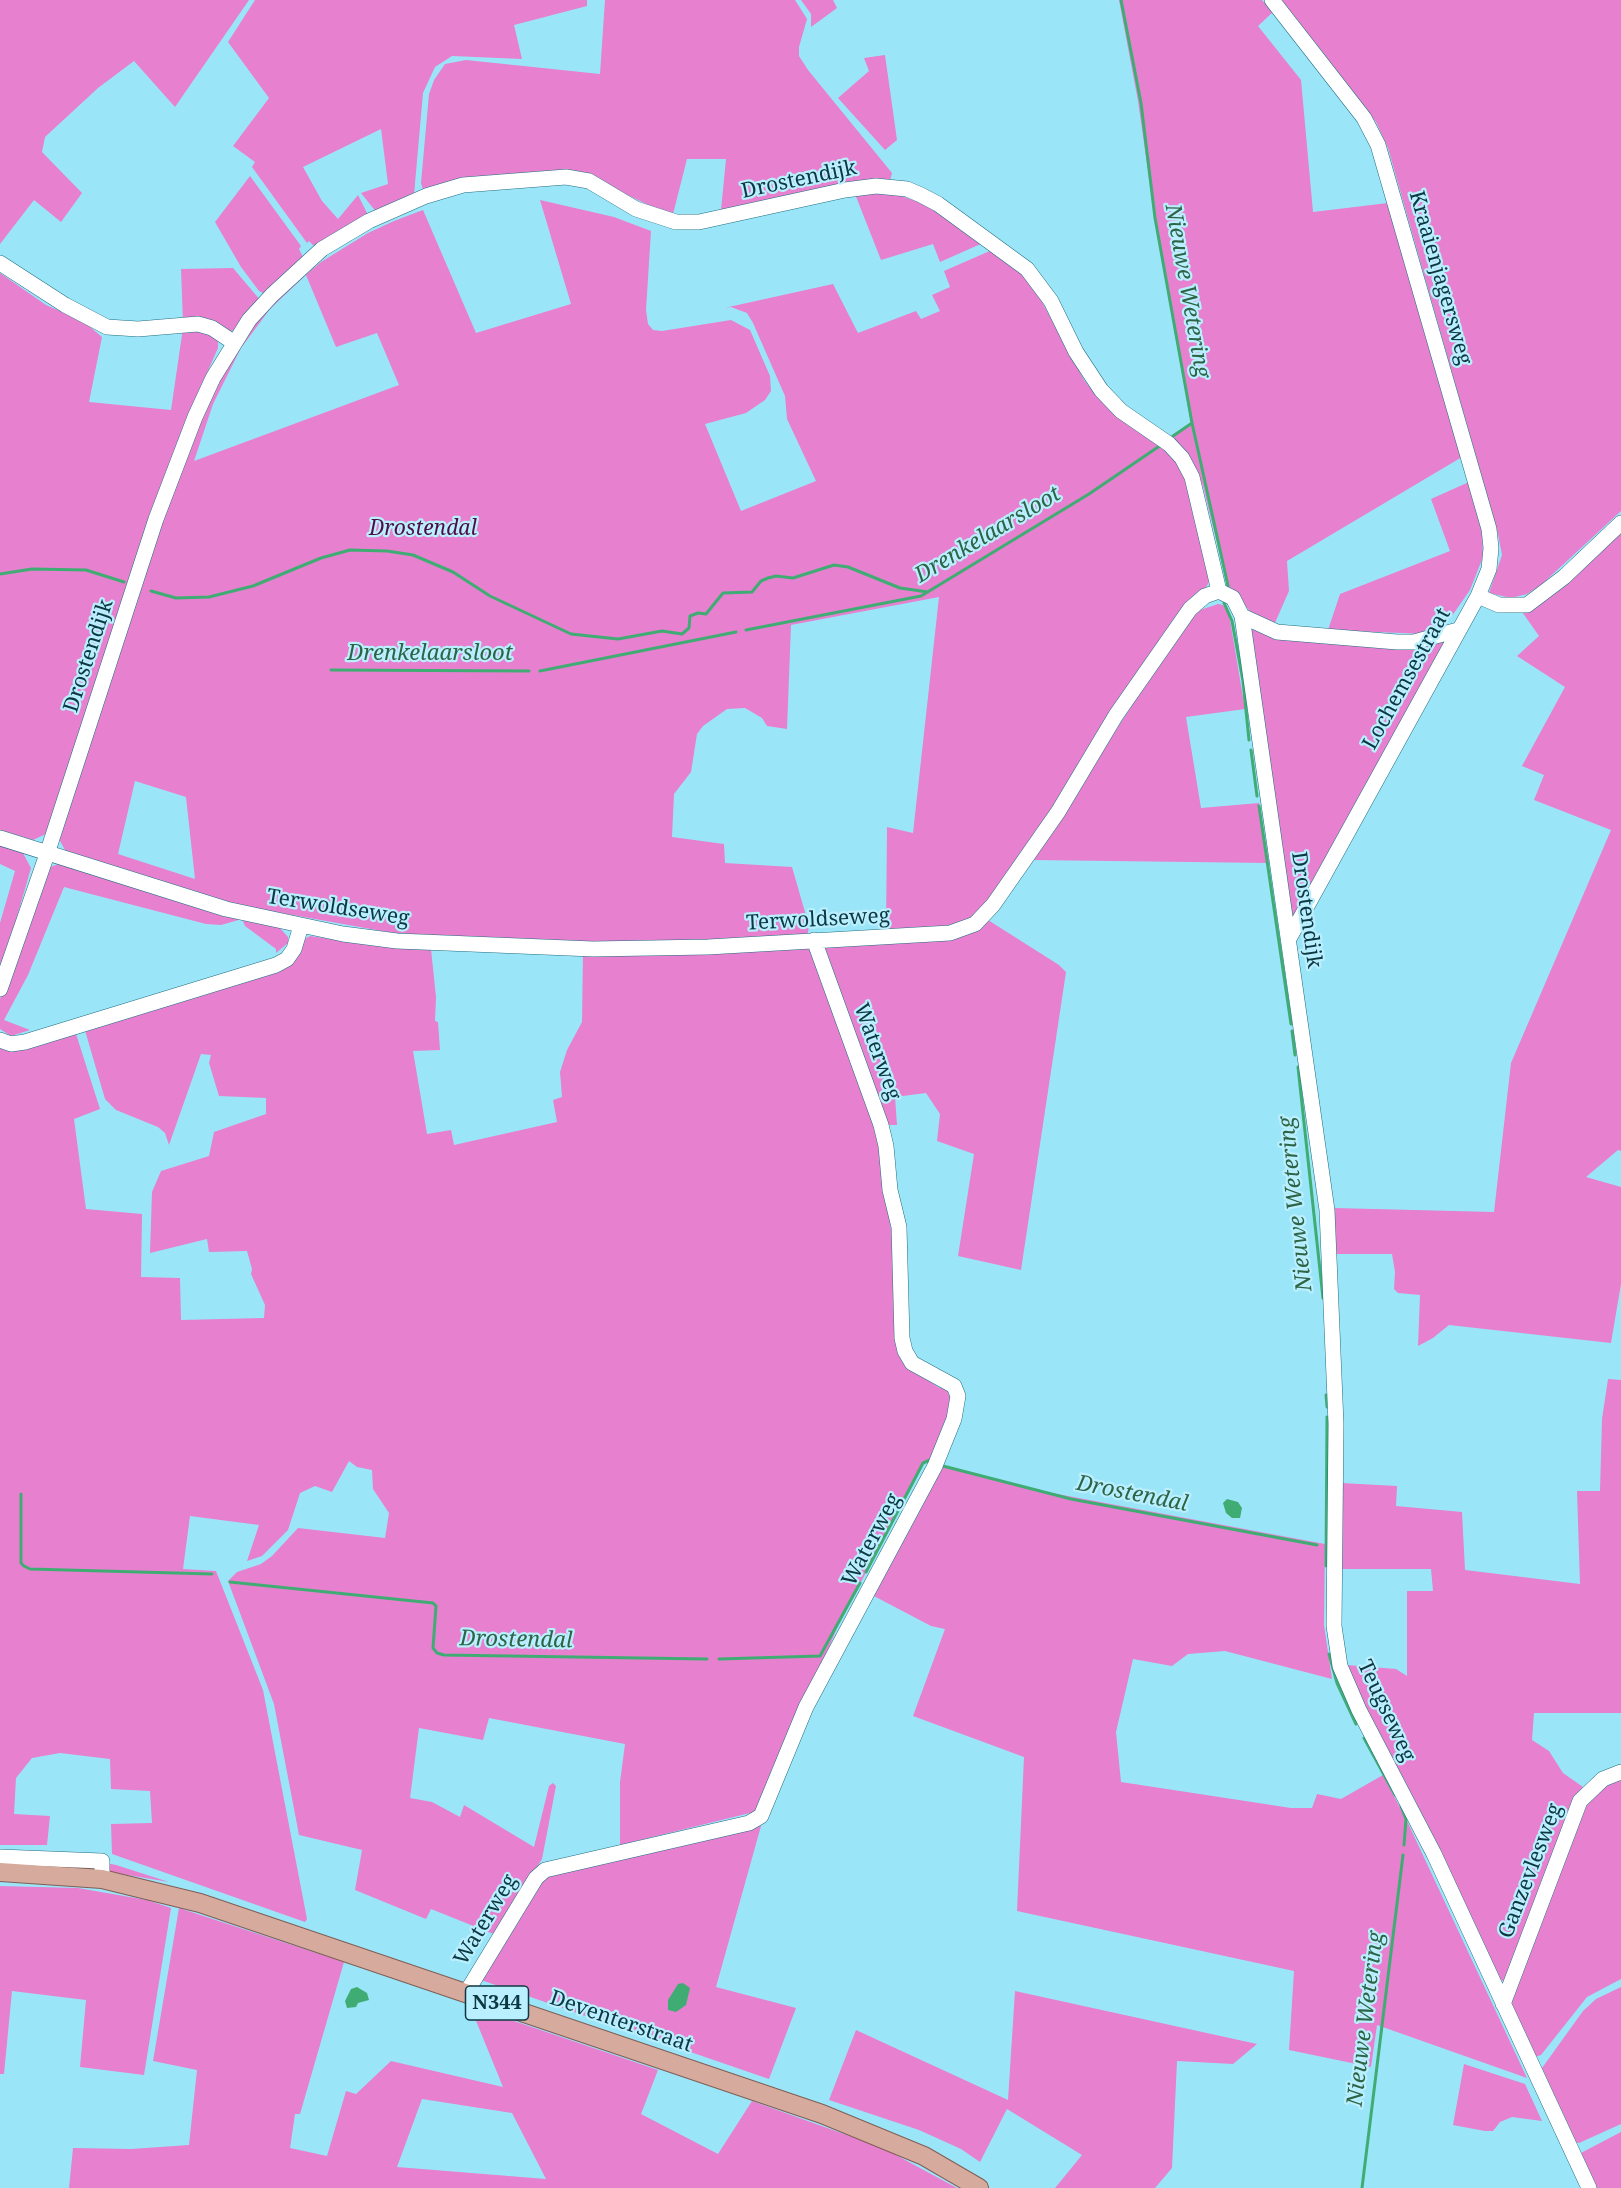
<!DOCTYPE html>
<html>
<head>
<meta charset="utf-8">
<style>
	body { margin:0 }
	canvas { display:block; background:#9be5f9 }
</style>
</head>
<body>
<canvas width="1621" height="2188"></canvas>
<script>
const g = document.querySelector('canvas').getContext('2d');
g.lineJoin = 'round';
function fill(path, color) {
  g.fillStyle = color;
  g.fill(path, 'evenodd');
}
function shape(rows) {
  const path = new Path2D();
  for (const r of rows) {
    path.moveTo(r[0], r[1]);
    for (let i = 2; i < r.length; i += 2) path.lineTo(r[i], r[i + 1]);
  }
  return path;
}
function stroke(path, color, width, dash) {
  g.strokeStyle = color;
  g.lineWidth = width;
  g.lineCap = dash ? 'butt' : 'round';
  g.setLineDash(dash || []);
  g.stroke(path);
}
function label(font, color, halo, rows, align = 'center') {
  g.font = font + ' "Noto Serif",serif';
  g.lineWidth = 4.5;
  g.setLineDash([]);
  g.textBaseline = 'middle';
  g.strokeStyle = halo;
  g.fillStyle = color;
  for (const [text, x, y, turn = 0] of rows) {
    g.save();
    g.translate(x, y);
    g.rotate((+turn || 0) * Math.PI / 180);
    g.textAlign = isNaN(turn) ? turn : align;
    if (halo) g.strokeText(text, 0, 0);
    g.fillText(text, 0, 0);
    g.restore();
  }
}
fill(shape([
	[0,0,249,0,175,107,134,61,98,88,45,137,42,152,82,193,61,222,34,200,0,244],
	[255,0,587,0,587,6,514,25,522,59,452,56,435,67,423,93,414,195,377,213,361,193,388,184,381,129,303,167,322,201,338,219,358,195,367,213,367,217,315,247,309,241,307,243,252,167,255,162,233,146,269,98,228,42],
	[605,0,795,0,807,19,799,47,799,56,808,70,892,173,890,181,721,210,726,159,687,159,673,214,655,208,589,177,424,193,421,183,429,94,434,80,445,64,466,60,600,74],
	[801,0,833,0,837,8,811,27,811,14],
	[1119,0,1262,0,1273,12,1258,26,1301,80,1313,212,1388,203,1462,457,1287,561,1289,591,1274,625,1254,616,1227,584,1203,486,1197,473,1171,437,1191,424,1155,221,1138,101],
	[1278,0,1621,0,1621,511,1541,585,1527,594,1511,598,1489,593,1502,555,1498,534,1388,148,1376,122],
	[885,55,897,140,885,150,838,98,869,71,864,58],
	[250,176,301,246,299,249,303,257,267,295,259,291,241,267,215,222],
	[890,192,924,204,983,243,940,262,933,244,881,260,855,194],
	[540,200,614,217,651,231,646,310,648,324,653,330,662,331,731,320,750,330,770,376,771,391,765,400,746,413,705,424,741,511,816,481,787,419,785,396,753,323,747,313,731,307,724,308,833,284,858,333,916,311,921,319,940,311,932,295,950,287,944,271,992,250,1025,275,1035,289,1084,380,1095,394,1170,453,1185,475,1210,578,1208,584,991,900,961,926,886,933,887,827,913,833,939,597,791,625,787,729,767,726,762,718,745,708,727,709,703,726,697,734,691,772,674,794,672,837,724,844,725,863,792,867,809,926,807,938,620,945,393,933,220,902,66,852,58,837,48,833,33,840,0,830,0,273,46,305,83,321,102,337,89,402,171,410,183,328,212,334,218,342,218,348,183,427,165,476,258,315,321,262,368,233,394,221,423,210,476,333,571,304],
	[306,275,336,347,377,333,399,385,194,461,213,404,241,348,270,309],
	[135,781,186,797,195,879,118,854],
	[233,268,261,301,235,330,227,332,183,323,181,269],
	[1469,482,1482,530,1483,557,1470,590,1454,613,1444,623,1424,634,1328,630,1340,594,1450,551,1431,499],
	[1621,528,1621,1151,1618,1150,1586,1177,1621,1187,1621,1284,1611,1343,1449,1325,1433,1338,1418,1346,1420,1295,1398,1293,1394,1289,1395,1272,1392,1254,1335,1254,1334,1208,1494,1212,1511,1063,1611,830,1534,800,1544,775,1522,766,1565,687,1517,656,1539,636,1520,609],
	[1218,604,1223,605,1229,614,1245,709,1186,717,1201,808,1259,803,1269,863,1032,860,1180,631,1200,610],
	[1253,629,1441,639,1445,643,1290,927,1250,633],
	[0,844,23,853,31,868,0,976,0,923,15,871,0,864],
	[58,864,280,928,288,937,288,943,276,953,276,949,245,926,242,919,221,925,206,924,64,887,28,975,4,1020,30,1030,11,1036,0,1029,0,999,46,869],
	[988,920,1059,965,1066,972,1021,1270,958,1256,974,1154,937,1141,940,1114,926,1093,895,1097,897,1125,884,1125,821,946],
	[310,936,378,946,431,949,436,997,435,1021,438,1022,440,1050,413,1051,427,1134,451,1130,454,1145,557,1122,553,1100,562,1097,560,1072,567,1050,582,1022,583,952,810,946,877,1132,911,1369,938,1387,947,1390,952,1402,951,1413,930,1460,924,1461,837,1628,766,1798,754,1812,620,1845,620,1782,625,1744,489,1718,483,1740,419,1728,410,1798,432,1802,460,1817,464,1805,534,1847,549,1786,553,1783,556,1786,542,1859,496,1935,431,1909,426,1919,355,1890,362,1850,299,1835,274,1704,228,1581,237,1572,261,1564,272,1556,298,1528,385,1538,389,1513,373,1489,372,1470,357,1467,349,1461,332,1492,315,1486,300,1493,288,1530,262,1556,247,1561,259,1525,190,1516,183,1569,216,1571,263,1690,307,1919,305,1922,112,1854,111,1824,152,1823,150,1791,111,1789,110,1759,60,1753,32,1758,16,1778,14,1814,50,1816,47,1845,0,1845,0,1045,76,1034,100,1109,74,1119,86,1209,142,1214,141,1277,180,1278,181,1320,264,1318,265,1305,251,1274,252,1269,247,1251,209,1252,207,1239,150,1253,152,1192,161,1171,209,1156,214,1132,266,1114,266,1098,219,1096,209,1063,211,1055,201,1054,169,1145,165,1133,158,1127,116,1110,105,1099,84,1027,291,963,303,940],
	[1608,1379,1621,1380,1621,1713,1534,1713,1532,1740,1549,1751,1563,1773,1583,1787,1506,1980,1503,1981,1499,1979,1356,1696,1347,1665,1396,1669,1407,1676,1407,1591,1433,1591,1431,1569,1339,1569,1341,1483,1397,1486,1396,1506,1462,1512,1465,1570,1580,1584,1577,1491,1600,1491,1602,1419],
	[938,1464,1052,1493,1325,1544,1324,1625,1332,1679,1225,1651,1188,1654,1172,1666,1133,1659,1116,1732,1121,1782,1291,1808,1312,1808,1317,1794,1341,1799,1383,1775,1407,1821,1527,2078,1377,2025,1371,2067,1289,2050,1294,1971,1017,1911,1024,1757,913,1716,945,1629,931,1626,872,1595],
	[1621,1777,1621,1979,1587,1997,1541,2055,1535,2057,1510,2002,1581,1811,1597,1790],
	[749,1823,761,1826,716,1987,796,2008,769,2079,478,1979,543,1876],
	[106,1863,116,1865,169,1882,110,1872],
	[0,1886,78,1888,147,1900,171,1908,144,2075,80,2067,86,2000,12,1991,4,2074,0,2074],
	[179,1908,344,1962,300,2114,295,2114,290,2148,327,2156,346,2091,356,2094,391,2061,503,2087,470,2006,658,2070,641,2114,718,2154,752,2101,883,2148,957,2188,69,2188,73,2148,131,2149,189,2145,197,2070,153,2061],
	[422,2099,512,2113,546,2179,397,2167],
	[1621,1987,1621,2124,1579,2143,1575,2142,1542,2068,1583,2011,1596,1999],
	[1015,1991,1257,2044,1233,2064,1177,2061,1172,2168,1155,2188,1055,2188,1082,2155,1007,2109,980,2162,961,2149,919,2130,829,2100,856,2030,1008,2100],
	[1464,2064,1525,2084,1542,2121,1512,2117,1500,2122,1493,2131,1485,2131,1453,2125],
	[1621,2132,1621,2188,1595,2188,1579,2154]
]), '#e780ce');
fill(shape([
	[1227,1499,1238,1502,1242,1508,1240,1518,1232,1518,1226,1513,1223,1503],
	[683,1983,690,1988,686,2005,676,2012,668,2010,668,2000,678,1984],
	[357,1987,367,1993,369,2000,358,2003,356,2007,347,2008,345,2001,351,1989]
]), '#3fad73');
stroke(shape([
	[1121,0,1141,103,1155,218,1192,423,1228,586],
	[1173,436,1192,423],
	[0,574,32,569,86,570,124,582],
	[151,591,176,598,209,597,253,586,321,558,350,550,387,551,413,555,453,572,490,596,571,634,618,639,662,631,682,634,689,628,690,616,698,613,706,614,723,593,752,592,761,581,768,578,776,576,793,578,834,565,848,567,900,588,928,592],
	[1224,603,1232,621,1243,681,1249,740],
	[746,630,921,596,1089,494,1161,445],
	[331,670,529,671],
	[540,671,736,632],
	[1251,750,1257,796],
	[1259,806,1291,1024],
	[1292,1031,1295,1055],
	[1298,1067,1323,1298],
	[1326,1395,1327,1407],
	[943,1466,1071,1499,1317,1545],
	[21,1494,21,1563,24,1566,30,1569,212,1574],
	[1326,1566,1327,1417],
	[866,1572,923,1463,930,1460],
	[230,1582,433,1603,436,1606,433,1648,437,1653,444,1655,707,1659],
	[1329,1654,1337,1683,1356,1724],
	[719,1659,820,1656,860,1583],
	[1364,1738,1395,1795],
	[1401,1806,1406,1819,1404,1845],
	[1362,2188,1403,1855]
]), '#3fad73', 3);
const minor = shape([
	[1272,0,1364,118,1378,145,1489,529,1491,548,1489,569,1478,596,1290,937],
	[0,263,65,305,107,327,138,329,198,324,212,328,233,342],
	[1478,596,1499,605,1527,605,1564,577,1621,523],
	[1242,616,1277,632,1397,642,1414,642,1458,630],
	[0,838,226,909,343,934,397,941,593,949,708,947,950,933,975,924,993,905,1058,812,1116,715,1190,609,1205,596,1219,591,1233,598,1242,616,1327,1210,1336,1424,1334,1626,1340,1666,1359,1710,1434,1854,1589,2188],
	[0,989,45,860,156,519,195,417,213,378,249,320,272,295,322,249,369,221,426,196,463,185,566,177,589,181,636,209,676,222,699,222,845,190,876,186,907,189,921,195,938,204,1027,269,1051,301,1076,352,1101,390,1121,411,1169,444,1182,458,1192,477,1219,591],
	[0,1040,11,1044,25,1042,276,965,287,959,294,949,301,926],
	[0,1857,102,1861,102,1879],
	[466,1993,536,1878,545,1870,749,1823,761,1816,806,1707,935,1466,954,1419,958,1396,954,1386,912,1363,905,1351,902,1338,899,1227,890,1190,886,1146,881,1125,814,940],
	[1503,2004,1580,1801,1603,1779,1621,1772]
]);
const major = shape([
	[0,1872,102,1879,200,1903,822,2114,924,2156,979,2188]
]);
stroke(minor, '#206e81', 16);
stroke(major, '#7f5e54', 20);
stroke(minor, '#fff', 15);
stroke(major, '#d7aa9e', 18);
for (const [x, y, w] of [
	[497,2003,63]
]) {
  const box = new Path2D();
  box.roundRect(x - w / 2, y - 17, w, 34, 4.5);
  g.fillStyle = '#b9effe';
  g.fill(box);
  stroke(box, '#0c3842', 1.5);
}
label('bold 20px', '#0c3842', null, [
	["N344",497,2003]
]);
label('21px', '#0c3842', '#b9effe', [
	["Drostendijk",799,180,-12],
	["Kraaienjagersweg",1440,278,74],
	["Drostendijk",89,656,-72],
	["Lochemsestraat",1407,679,-61],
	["Terwoldseweg",338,908,9],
	["Drostendijk",1306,910,82],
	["Terwoldseweg",818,920,-3],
	["Waterweg",877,1052,70],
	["Waterweg",872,1540,-62],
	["Teugseweg",1386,1711,65],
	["Ganzevlesweg",1531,1871,-69],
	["Waterweg",486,1920,-59],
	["Deventerstraat",621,2022,19]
]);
label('italic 21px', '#500d44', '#b9effe', [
	["Drostendal",423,529]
]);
label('italic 22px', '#2d6446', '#b9effe', [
	["Nieuwe Wetering",1187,291,80],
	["Drenkelaarsloot",988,535,-31],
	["Drenkelaarsloot",430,654],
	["Nieuwe Wetering",1296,1204,-96],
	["Drostendal",1132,1494,11],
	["Drostendal",516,1640,1],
	["Nieuwe Wetering",1366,2019,-83]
]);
</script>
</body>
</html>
